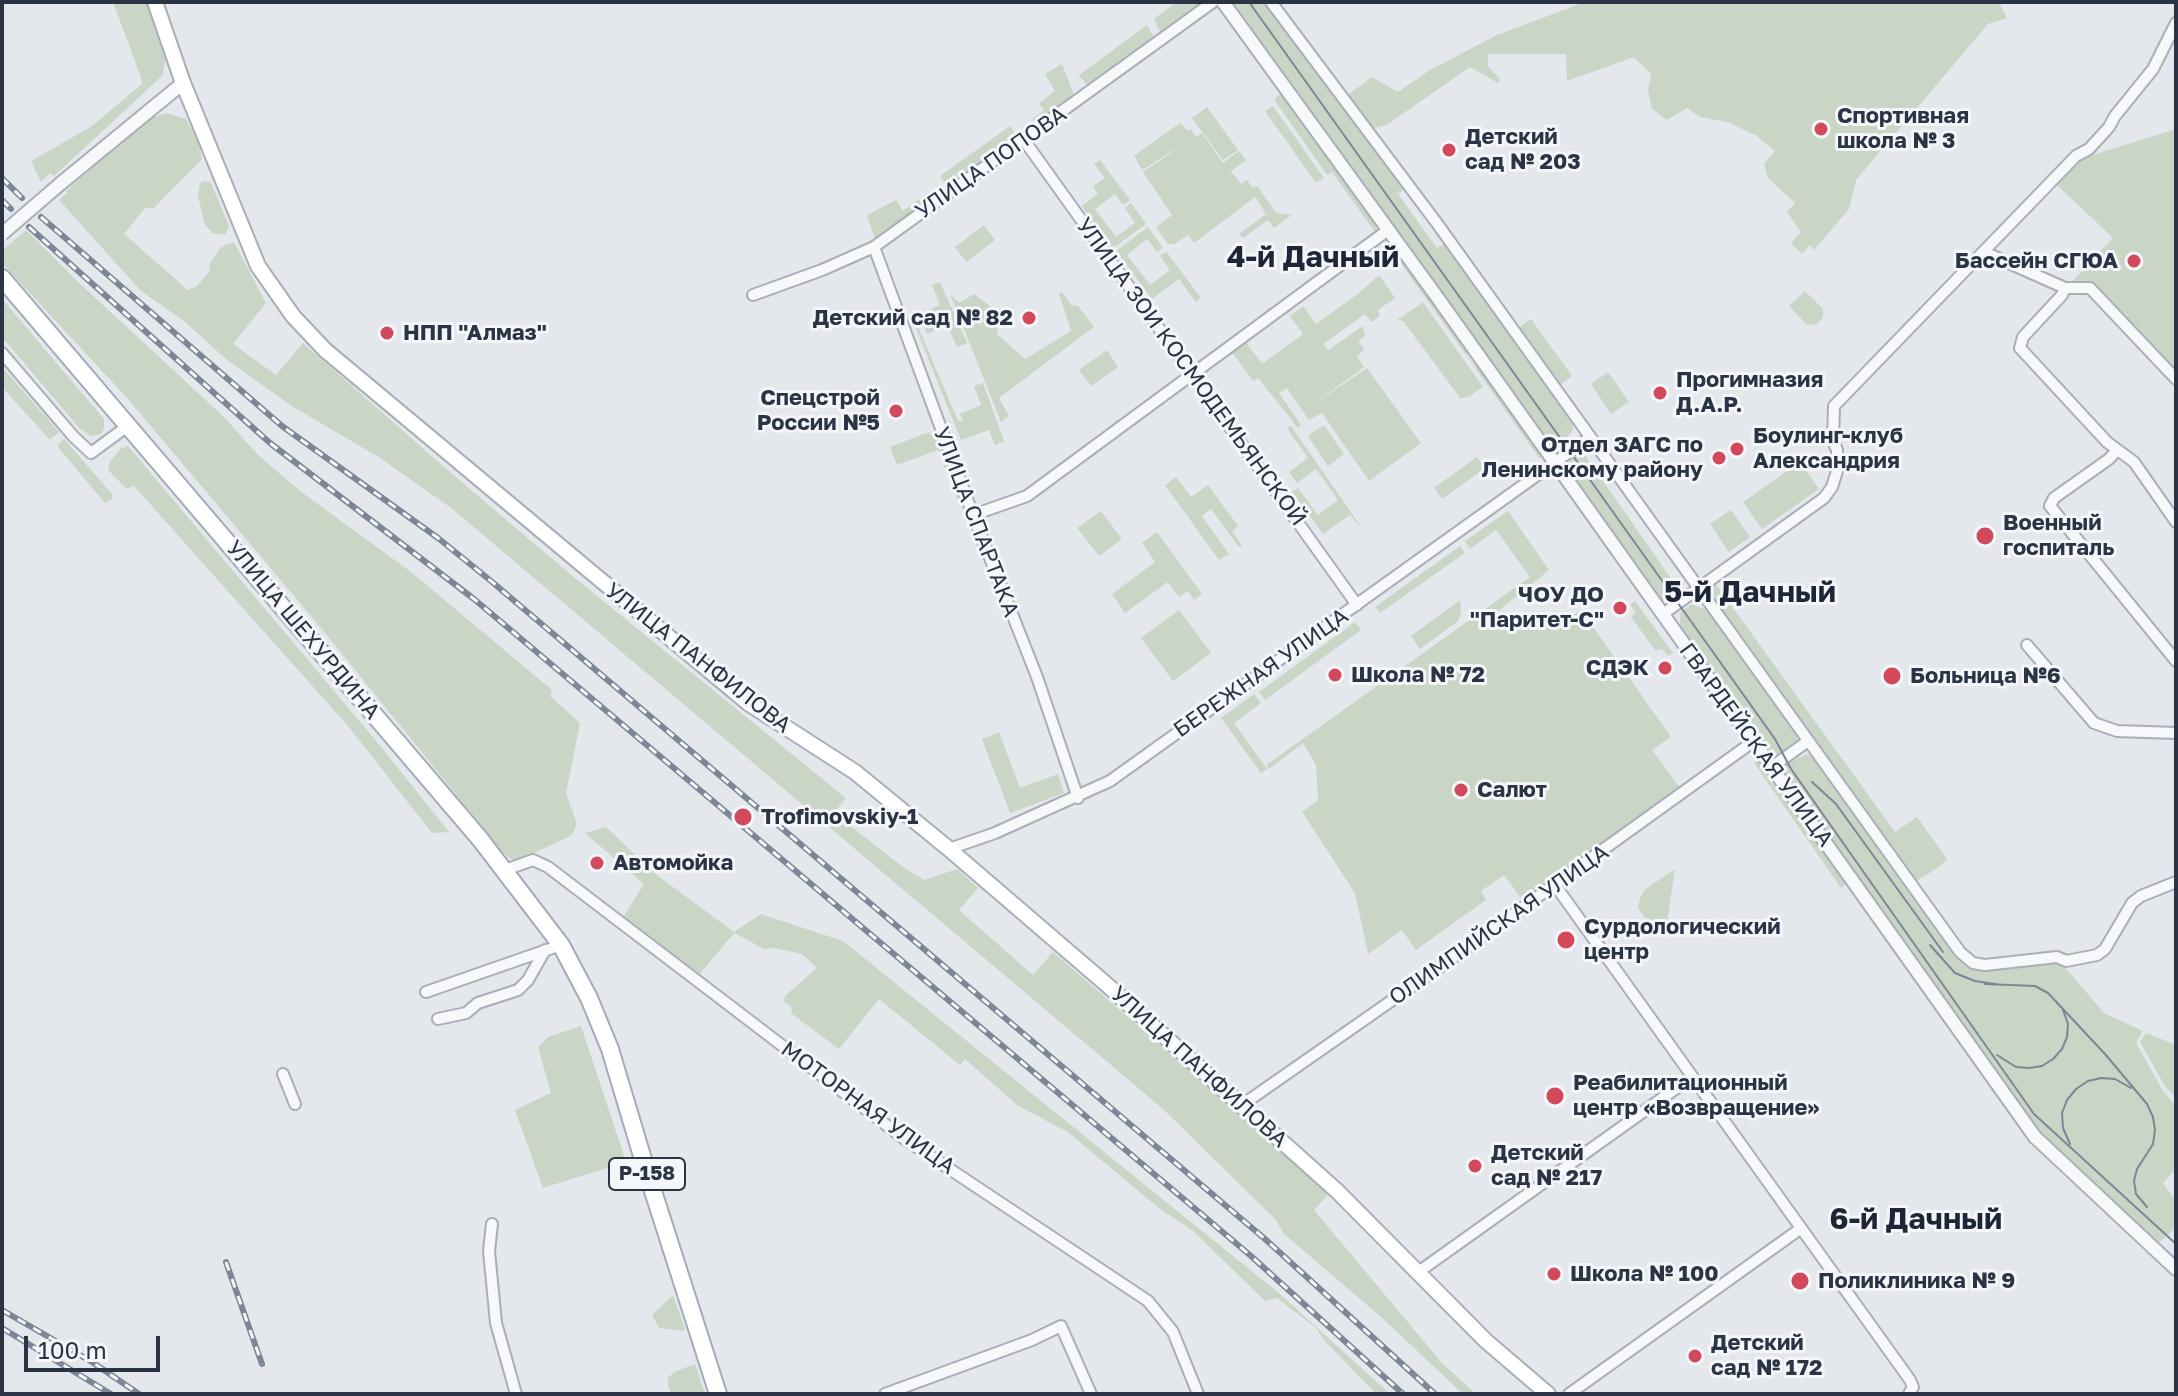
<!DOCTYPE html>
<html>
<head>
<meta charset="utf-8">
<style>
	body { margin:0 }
	#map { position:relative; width:2178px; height:1396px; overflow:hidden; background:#e4e7ec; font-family:"Golos Text",sans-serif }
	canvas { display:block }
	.frame { position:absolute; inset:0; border:4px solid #2b3445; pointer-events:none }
	.scale { position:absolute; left:24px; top:1336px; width:136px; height:36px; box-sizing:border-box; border:4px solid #2b3445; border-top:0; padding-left:10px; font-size:24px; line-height:28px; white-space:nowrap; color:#2b3445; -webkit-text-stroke:6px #f4f6f9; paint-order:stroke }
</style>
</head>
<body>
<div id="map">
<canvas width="2178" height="1396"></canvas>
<div class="frame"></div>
<div class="scale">100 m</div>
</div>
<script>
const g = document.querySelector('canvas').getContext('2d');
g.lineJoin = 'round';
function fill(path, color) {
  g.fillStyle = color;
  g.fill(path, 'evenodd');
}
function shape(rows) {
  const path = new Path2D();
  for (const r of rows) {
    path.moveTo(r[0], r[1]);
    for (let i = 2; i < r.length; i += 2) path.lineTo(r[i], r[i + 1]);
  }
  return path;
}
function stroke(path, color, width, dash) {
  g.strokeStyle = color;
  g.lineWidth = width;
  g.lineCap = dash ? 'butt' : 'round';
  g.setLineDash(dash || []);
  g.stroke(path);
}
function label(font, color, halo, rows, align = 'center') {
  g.font = font + ' "Golos Text",sans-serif';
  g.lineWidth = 6;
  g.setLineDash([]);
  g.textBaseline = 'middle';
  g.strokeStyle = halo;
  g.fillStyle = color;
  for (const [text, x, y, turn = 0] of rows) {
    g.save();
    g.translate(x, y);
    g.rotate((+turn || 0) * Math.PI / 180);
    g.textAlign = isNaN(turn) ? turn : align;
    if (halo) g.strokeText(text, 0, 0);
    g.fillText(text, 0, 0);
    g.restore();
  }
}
fill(shape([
	[113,2,147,2,166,51,163,75,54,176,50,173,41,182,31,161,92,126,143,83],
	[1176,2,1204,2,1162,36,1154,19],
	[1230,2,1268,2,1407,187,1398,194,1437,248,1447,242,1573,422,1573,430,1562,444,1550,447],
	[1585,2,1999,2,2007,18,1988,24,1856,180,1849,209,1814,250,1810,245,1802,254,1791,243,1801,232,1787,212,1795,203,1768,178,1764,164,1775,151,1757,136,1728,122,1700,117,1687,108,1667,120,1652,109,1648,90,1651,74,1634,57,1567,81,1566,54,1489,54,1487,65,1500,79,1498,83,1470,67,1388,124,1372,129,1348,95,1372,77,1398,92,1430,70,1497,35],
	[1147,25,1155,39,1089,88,1079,75],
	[1062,64,1076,100,1038,127,1032,119,1044,110,1039,103,1055,91,1045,74],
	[1284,91,1378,223,1375,232,1332,172,1327,175,1275,101,1276,97],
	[1273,106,1324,178,1316,183,1265,111],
	[1207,107,1238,150,1223,160,1192,118],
	[166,113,186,119,198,140,202,159,154,208,145,208,124,234,188,290,197,286,210,271,209,265,221,247,234,242,266,303,233,344,276,375,303,343,451,473,570,574,846,798,834,813,903,867,924,880,957,869,978,888,959,910,1033,975,1053,952,1322,1185,1327,1196,1314,1210,1442,1363,1476,1394,1463,1394,1381,1317,1284,1234,1276,1220,1163,1109,450,507,377,456,293,407,226,359,184,321,141,291,59,200,67,193,66,191,145,120],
	[1180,123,1188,131,1191,129,1196,137,1202,133,1223,163,1239,151,1246,160,1231,171,1241,184,1247,180,1252,187,1258,187,1276,213,1291,215,1289,217,1274,228,1268,220,1243,238,1239,234,1266,214,1255,197,1194,243,1188,235,1174,244,1168,244,1156,227,1172,215,1143,172,1187,142,1142,170,1134,156],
	[1010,126,1019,138,949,189,940,176],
	[2176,127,2176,372,2102,291,2088,284,2070,284,2113,238,2057,185,2079,161,2089,156,2173,130],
	[1100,160,1130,200,1123,205,1115,194,1095,209,1116,237,1135,223,1125,208,1131,203,1146,224,1113,248,1082,206,1098,194,1093,186,1105,178,1094,164],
	[205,181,211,183,229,226,225,235,212,233,204,223,198,195,200,183],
	[930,191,935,199,876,242,867,215,896,200,903,211],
	[984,225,995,240,966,262,955,247],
	[1148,227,1163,248,1157,252,1147,239,1127,255,1150,285,1170,270,1160,256,1166,251,1201,298,1196,302,1179,279,1152,299,1116,251],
	[26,230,75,279,224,417,258,455,300,491,411,572,552,690,550,696,580,723,566,793,577,824,572,835,526,857,513,860,505,855,321,628,128,399,2,263,2,251],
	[1396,245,1471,350,1466,354,1476,367,1481,365,1543,452,1540,459,1390,248],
	[1379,275,1395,298,1378,310,1380,316,1372,322,1365,314,1323,344,1328,350,1363,326,1365,336,1358,341,1364,349,1357,357,1364,367,1314,404,1367,368,1421,443,1369,481,1322,413,1309,420,1287,388,1279,393,1301,425,1298,428,1258,378,1253,381,1232,352,1206,370,1289,306,1292,310,1246,342,1262,364,1303,334,1290,316,1303,306,1316,324,1359,293],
	[940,282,967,343,957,347,947,325,927,334,919,314,940,305,932,285],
	[1805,291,1823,309,1823,317,1817,324,1807,325,1789,306],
	[1062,292,1071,305,1078,306,1094,327,999,398,1009,416,1001,422,950,294,959,303,974,294,995,310,998,335,1025,359,1071,331,1059,294],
	[2,299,104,419,104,429,101,434,91,436,80,429,2,337],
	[1423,302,1483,387,1470,396,1461,399,1403,321,1397,320],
	[914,317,958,421,963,421,960,414,981,405,974,386,983,383,1004,441,995,445,989,430,961,440,912,318],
	[1531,319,1572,376,1558,386,1517,329],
	[1107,350,1118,367,1091,386,1079,370],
	[2,367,59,432,50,440,2,387],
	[1608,372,1629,402,1611,414,1591,384],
	[1324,425,1344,454,1328,466,1308,436],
	[1291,426,1364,531,1350,515,1323,534,1292,492,1298,488,1318,515,1338,500,1316,469,1297,483,1289,472,1308,458,1287,428],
	[929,432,930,435,937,432,965,505,960,507,938,450,897,465,890,447],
	[64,439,112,494,112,499,105,503,57,446],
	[128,446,382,748,449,832,432,833,348,726,134,486,127,489,108,470,110,462,120,449],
	[1580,451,1584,454,1677,587,1676,595,1671,599,1661,601,1658,599,1566,469,1571,457],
	[1477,457,1485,468,1442,499,1434,488],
	[1800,462,1819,489,1762,529,1743,502],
	[1176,477,1191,497,1208,485,1238,526,1232,531,1242,545,1239,547,1211,509,1202,516,1229,554,1219,560,1165,485],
	[1731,510,1750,537,1729,552,1710,524],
	[1101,511,1122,539,1099,556,1077,528],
	[1508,511,1549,570,1491,617,1523,630,1542,616,1553,629,1581,610,1671,737,1652,750,1681,789,1524,902,1504,875,1481,891,1486,900,1416,950,1402,930,1368,954,1355,893,1302,812,1318,800,1316,765,1303,743,1269,769,1266,765,1530,577,1496,530,1470,549,1465,541],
	[1157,532,1202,594,1194,600,1188,591,1179,597,1168,582,1125,613,1112,594,1155,562,1142,543],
	[1460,546,1465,553,1380,613,1375,607],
	[1715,583,1895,832,1917,817,1947,859,1939,867,1915,882,1712,598],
	[1460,600,1461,614,1458,621,1420,649,1411,636],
	[1635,601,1673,653,1668,656,1662,649,1655,650,1631,617,1636,613,1630,605],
	[1692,604,1711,612,1796,730,1798,743,1777,755,1766,750,1680,630,1680,613],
	[1179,610,1211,653,1173,681,1141,638],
	[1355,622,1361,630,1265,700,1259,692],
	[1254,694,1261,703,1234,723,1267,769,1261,773,1221,718],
	[999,732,1020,788,1058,774,1064,793,1010,813,982,739],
	[1808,754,1816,759,1967,963,2056,963,2063,965,2104,1013,2143,1031,2136,1043,2163,1091,2176,1106,2176,1169,2163,1183,2176,1201,2176,1228,2158,1243,2153,1242,2041,1135,1784,775,1784,769,1789,762],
	[1756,759,1760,759,1768,771,1767,777,1776,789,1780,788,1847,883,1841,888,1754,763],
	[606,827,654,873,734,932,761,914,843,941,1280,1294,1390,1394,1376,1394,1324,1340,1315,1327,1277,1298,1265,1301,1192,1230,1160,1209,1069,1133,1017,1105,965,1059,960,1065,879,999,839,1049,792,1014,791,1006,784,1002,785,996,817,968,802,954,774,948,764,949,734,933,698,976,622,919,644,884,585,833],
	[1675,869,1666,929,1657,935,1638,908,1640,898,1644,890],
	[581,1026,626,1162,543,1188,515,1110,551,1093,538,1047,548,1037],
	[2146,1033,2176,1045,2176,1097,2166,1088,2140,1042],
	[673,1295,685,1329,684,1331,659,1328,652,1315],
	[695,1364,705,1394,672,1394,668,1387,668,1378,674,1372]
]), '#c9d6c5');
const minor = shape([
	[1271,2,1436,222,1960,952,1973,963,1985,965,2057,957,2066,961,2097,955,2105,949,2132,903,2141,896,2176,882],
	[1024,140,1357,605],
	[874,247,973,515,1037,677,1078,798],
	[1984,252,2065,288,2090,288,2176,379],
	[2065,288,2062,295,2023,337,2020,348,2107,442,2134,462,2176,522],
	[753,295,822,270,874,247,1213,2],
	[2,353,73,436,91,453,129,425],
	[2117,450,2109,459,2054,498,2050,506,2176,661],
	[973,515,1027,496,1388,230],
	[1663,614,1824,498,1832,487,1837,471,1837,450,1833,441,1834,406,2076,156,2089,149,2109,127,2115,116,2153,69,2176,23],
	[2027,645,2094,723,2117,731,2176,733],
	[1772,767,1808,741],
	[949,849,995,833,1110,781,1589,438],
	[505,870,533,860,548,867,906,1140,1148,1301,1173,1332,1198,1394],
	[1555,885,1910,1380,1913,1387,1909,1394],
	[426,992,561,945],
	[438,1019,466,1013,478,1003,518,990,528,980,545,950],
	[283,1074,295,1104],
	[1242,1105,1447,962,1754,741],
	[492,1224,489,1251,496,1323,516,1394],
	[1417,1273,1692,1077],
	[885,1394,1032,1340,1061,1326,1091,1394],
	[1569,1394,1800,1229]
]);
const tertiary = shape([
	[1223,2,1437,297,2035,1137,2176,1269],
	[60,184,183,83]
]);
const secondary = shape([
	[155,2,183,83,258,266,293,316,325,350,748,703,855,772,949,849,1106,984,1337,1191,1486,1341,1548,1394]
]);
const primary = shape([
	[2,278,480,839,561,945,589,998,610,1049,645,1166,718,1394]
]);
stroke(minor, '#a9aeb7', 14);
stroke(tertiary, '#a9aeb7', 16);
stroke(secondary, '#a9aeb7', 18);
stroke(primary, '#a3abb8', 20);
stroke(minor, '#f7f8fa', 10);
stroke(tertiary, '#f7f8fa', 12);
stroke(secondary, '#fff', 14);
stroke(primary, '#fff', 16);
stroke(shape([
	[1249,2,1775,739,1791,769,2034,1114,2176,1244],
	[1812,782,1836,804,1943,952],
	[1930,945,1955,973,1975,981,1995,984],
	[1985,984,2035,986,2048,993,2105,1054,2147,1104,2153,1117,2155,1130,2153,1144,2137,1169,2134,1181,2136,1194,2147,1207],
	[1997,1055,2016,1067,2029,1068,2042,1066,2053,1059,2062,1049,2067,1037,2068,1024,2063,1010],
	[2070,1144,2063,1128,2062,1113,2067,1100,2076,1089,2088,1081,2101,1078,2115,1079,2131,1088]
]), '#7d8696', 2);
const rail = shape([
	[2,178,22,198],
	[2,200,11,209],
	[41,217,282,426,438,538,491,581,1265,1239,1435,1394],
	[29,227,270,443,474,599,1251,1256,1403,1394],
	[226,1262,262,1364],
	[2,1310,92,1362,139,1394],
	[2,1328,111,1394]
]);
stroke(rail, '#7d8696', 6);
stroke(rail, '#f4f6f9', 3, [9]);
const tertiaryBridge = shape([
	[2,234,60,184]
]);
stroke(tertiaryBridge, '#a9aeb7', 16, []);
stroke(tertiaryBridge, '#f7f8fa', 12);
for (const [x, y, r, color] of [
	[1821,129,8,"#d1495b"],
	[1449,150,8,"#d1495b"],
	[2134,261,8,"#d1495b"],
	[1029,318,8,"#d1495b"],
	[387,333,8,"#d1495b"],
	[1660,393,8,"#d1495b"],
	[896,411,8,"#d1495b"],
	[1737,449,8,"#d1495b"],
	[1719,458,8,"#d1495b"],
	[1985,536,10,"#d1495b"],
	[1620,608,8,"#d1495b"],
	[1665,668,8,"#d1495b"],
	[1335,675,8,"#d1495b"],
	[1892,676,10,"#d1495b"],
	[1461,790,8,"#d1495b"],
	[743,817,10,"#d1495b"],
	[597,863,8,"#d1495b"],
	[1566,940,10,"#d1495b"],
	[1555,1096,10,"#d1495b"],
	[1475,1166,8,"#d1495b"],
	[1554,1274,8,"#d1495b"],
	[1800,1281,10,"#d1495b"],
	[1695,1356,8,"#d1495b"]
]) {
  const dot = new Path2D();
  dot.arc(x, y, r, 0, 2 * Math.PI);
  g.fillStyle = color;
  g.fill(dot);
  stroke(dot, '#f4f6f9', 3);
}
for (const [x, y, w] of [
	[647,1174,76]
]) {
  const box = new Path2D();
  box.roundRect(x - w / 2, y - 16, w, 32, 6);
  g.fillStyle = '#f4f6f9';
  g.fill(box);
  stroke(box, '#2b3445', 2);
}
label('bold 20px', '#2b3445', null, [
	["Р-158",647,1174]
]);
label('bold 22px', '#2b3445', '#f4f6f9', [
	["Спортивная",1837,116],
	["школа № 3",1837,141],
	["Детский",1465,137],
	["сад № 203",1465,162],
	["Бассейн СГЮА",2118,261,"right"],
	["Детский сад № 82",1013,318,"right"],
	["НПП \"Алмаз\"",403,333],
	["Прогимназия",1676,380],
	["Д.А.Р.",1676,405],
	["Спецстрой",880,398,"right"],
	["России №5",880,423,"right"],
	["Боулинг-клуб",1753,436],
	["Александрия",1753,461],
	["Отдел ЗАГС по",1703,445,"right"],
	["Ленинскому району",1703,470,"right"],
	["Военный",2003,523],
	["госпиталь",2003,548],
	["ЧОУ ДО",1604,595,"right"],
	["\"Паритет-С\"",1604,620,"right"],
	["СДЭК",1649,668,"right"],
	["Школа № 72",1351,675],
	["Больница №6",1910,676],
	["Салют",1477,790],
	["Trofimovskiy-1",761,817],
	["Автомойка",613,863],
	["Сурдологический",1584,927],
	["центр",1584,952],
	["Реабилитационный",1573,1083],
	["центр «Возвращение»",1573,1108],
	["Детский",1491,1153],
	["сад № 217",1491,1178],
	["Школа № 100",1570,1274],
	["Поликлиника № 9",1818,1281],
	["Детский",1711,1343],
	["сад № 172",1711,1368]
], 'left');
label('22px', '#2b3445', '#f4f6f9', [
	["УЛИЦА ПОПОВА",991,163,-35],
	["УЛИЦА ЗОИ КОСМОДЕМЬЯНСКОЙ",1191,372,54],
	["УЛИЦА СПАРТАКА",976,522,69],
	["УЛИЦА ШЕХУРДИНА",303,630,50],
	["УЛИЦА ПАНФИЛОВА",698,658,38],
	["БЕРЕЖНАЯ УЛИЦА",1261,673,-35],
	["ГВАРДЕЙСКАЯ УЛИЦА",1756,745,54],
	["ОЛИМПИЙСКАЯ УЛИЦА",1499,925,-35],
	["УЛИЦА ПАНФИЛОВА",1199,1067,42],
	["МОТОРНАЯ УЛИЦА",868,1108,36]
]);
label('bold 30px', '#1d2536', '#f4f6f9', [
	["4-й Дачный",1313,257],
	["5-й Дачный",1750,592],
	["6-й Дачный",1916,1219]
]);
</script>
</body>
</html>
